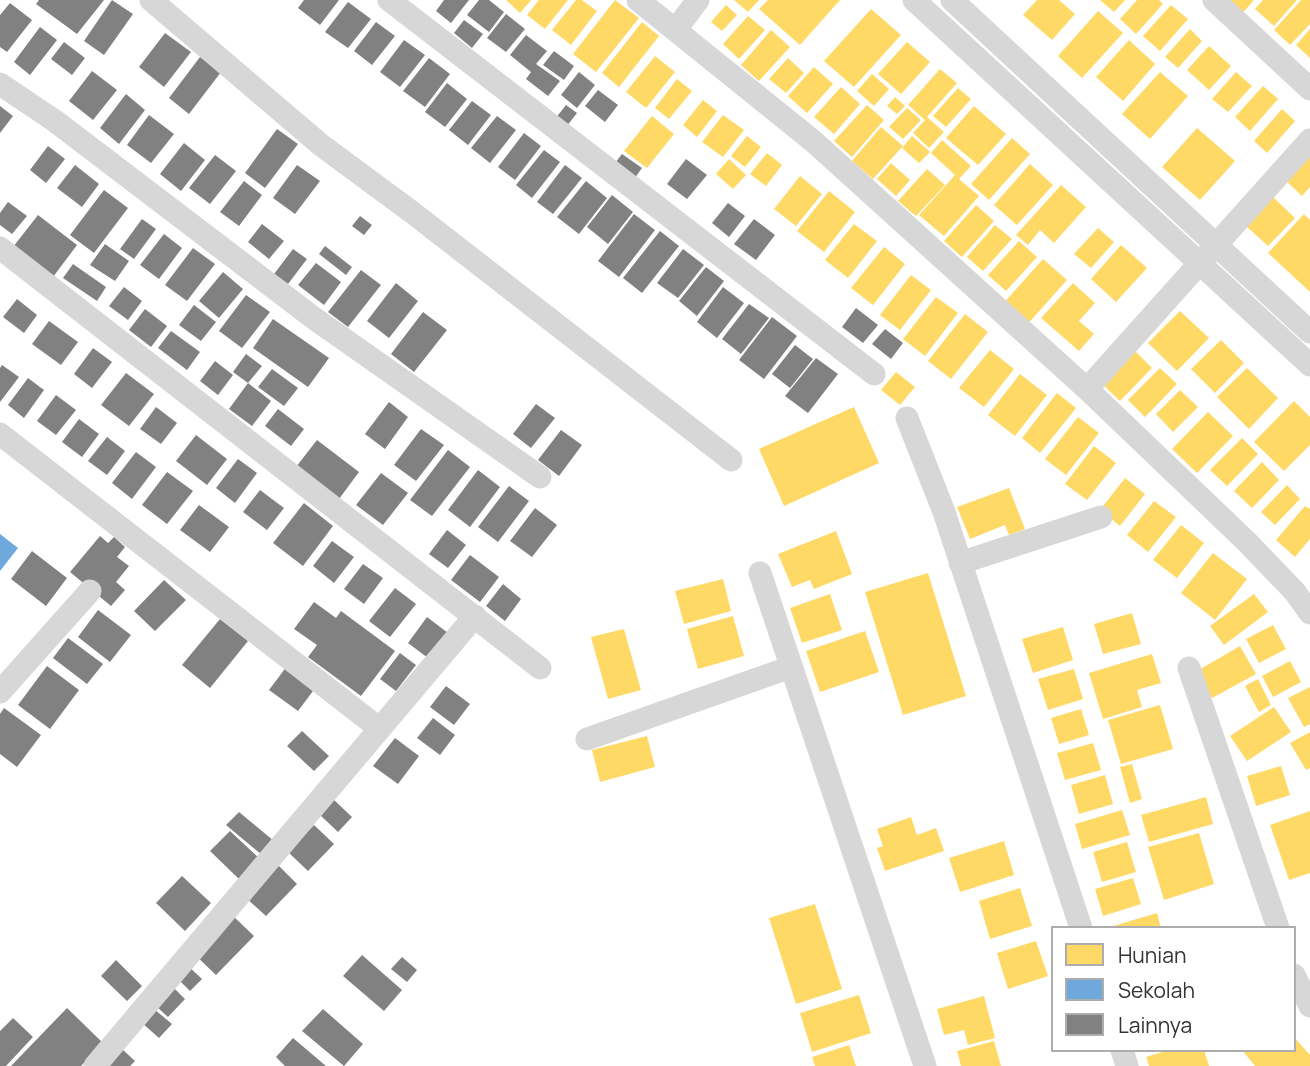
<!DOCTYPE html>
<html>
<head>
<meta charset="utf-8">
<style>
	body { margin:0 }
	#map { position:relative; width:1310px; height:1066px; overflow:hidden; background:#fff; font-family:Manrope,sans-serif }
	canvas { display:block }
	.legend { position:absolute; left:1051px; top:926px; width:245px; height:126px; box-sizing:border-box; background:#fff; border:2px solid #adadad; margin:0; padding:9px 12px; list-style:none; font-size:21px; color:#333 }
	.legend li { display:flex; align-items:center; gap:14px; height:35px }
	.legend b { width:35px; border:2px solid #adadad }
</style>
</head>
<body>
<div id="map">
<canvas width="1310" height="1066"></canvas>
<ul class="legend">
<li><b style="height:19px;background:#ffd966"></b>Hunian</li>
<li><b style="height:19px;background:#6fa8dc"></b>Sekolah</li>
<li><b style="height:19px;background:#818181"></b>Lainnya</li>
</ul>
</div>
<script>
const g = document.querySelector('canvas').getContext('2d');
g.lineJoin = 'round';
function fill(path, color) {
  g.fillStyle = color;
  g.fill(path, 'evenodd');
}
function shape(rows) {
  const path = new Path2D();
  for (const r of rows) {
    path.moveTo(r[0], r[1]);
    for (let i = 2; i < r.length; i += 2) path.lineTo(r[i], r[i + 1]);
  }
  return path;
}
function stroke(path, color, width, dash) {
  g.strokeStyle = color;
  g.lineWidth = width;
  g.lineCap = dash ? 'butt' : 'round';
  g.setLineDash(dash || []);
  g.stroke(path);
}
fill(shape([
	[506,0,531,0,520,13],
	[539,0,568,0,545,29,527,15],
	[576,0,582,0,597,11,571,45,552,30],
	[615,0,639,18,596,72,573,54],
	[734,0,759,0,748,12],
	[768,0,840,0,800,45,759,9],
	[1037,0,1059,0,1075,14,1052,40,1023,15],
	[1100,0,1125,0,1114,12],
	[1137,0,1159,0,1163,4,1136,34,1120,19],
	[1222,0,1254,0,1240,16],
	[1263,0,1297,0,1274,26,1255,9],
	[1301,0,1310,0,1310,24,1290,45,1274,30],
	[726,5,737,15,722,31,711,22],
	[1171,5,1188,19,1160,51,1143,36],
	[871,9,901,35,854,87,824,61],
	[1098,11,1123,33,1082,78,1058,56],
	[748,16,765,30,739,59,723,44],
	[642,22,659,36,619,87,602,73],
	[1190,29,1202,41,1178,68,1165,57],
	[1310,29,1310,58,1296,45],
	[771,30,790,47,759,81,741,65],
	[1129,40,1155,64,1123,101,1096,77],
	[907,42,930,62,901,94,878,74],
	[1209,46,1231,66,1209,90,1187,70],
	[655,56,675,72,646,108,626,92],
	[788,58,804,73,786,93,769,79],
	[814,67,833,84,807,113,788,96],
	[940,69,957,83,927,117,944,132,929,148,913,133,925,120,908,105],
	[1160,72,1188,96,1150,139,1122,114],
	[1236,72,1252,86,1228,112,1212,99],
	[872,74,889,89,874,106,857,91],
	[677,79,692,91,669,119,655,108],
	[1263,86,1278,99,1250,131,1235,117],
	[841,87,860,104,834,134,814,117],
	[958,88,971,99,946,127,933,116],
	[895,97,905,106,897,114,887,106],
	[703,100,717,111,697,137,683,125],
	[867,105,884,120,852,157,834,141],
	[974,106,1006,134,978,165,946,138],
	[907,108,921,120,903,139,889,127],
	[1282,109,1295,121,1267,153,1254,141],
	[723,115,744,130,723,157,702,142],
	[652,116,674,134,647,168,624,151],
	[881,127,903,146,873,179,852,161],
	[1197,128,1235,161,1200,200,1162,167],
	[747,136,761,147,745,167,731,156],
	[912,136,930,152,919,163,902,148],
	[1012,138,1030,154,989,200,971,184],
	[942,140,971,166,959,179,979,196,944,236,919,215,955,175,931,153],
	[767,153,782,165,766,186,750,174],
	[1310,154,1310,187,1302,196,1285,180],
	[729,159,746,175,733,189,716,174],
	[891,163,910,180,896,196,877,179],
	[1030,164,1053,185,1017,225,994,205],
	[927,169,945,185,916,216,898,201],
	[800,176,822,194,796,226,774,209],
	[1061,185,1086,207,1054,243,1040,230,1028,245,1016,235],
	[829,191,855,212,824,252,797,231],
	[1273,197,1295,218,1268,246,1246,226],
	[976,205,994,221,962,257,944,241],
	[1304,214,1310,220,1310,292,1268,253],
	[854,224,877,241,848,278,825,260],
	[995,225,1012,239,983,271,967,257],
	[1098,228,1114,242,1091,268,1074,254],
	[1019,241,1037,257,1006,291,988,275],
	[1121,245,1147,268,1116,302,1091,279],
	[884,247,905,264,873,305,851,288],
	[1043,259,1067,280,1025,327,1001,306],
	[911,275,931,290,900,330,880,315],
	[1073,283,1095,303,1079,321,1094,334,1079,351,1041,318],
	[936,297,958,313,925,356,903,339],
	[1180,311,1209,338,1177,371,1148,343],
	[965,314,988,332,951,379,928,361],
	[1221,340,1244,363,1215,393,1191,369],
	[1133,349,1152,368,1120,401,1100,382],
	[990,350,1014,369,984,407,959,388],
	[1160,368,1177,384,1145,417,1128,400],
	[1247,368,1278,398,1249,429,1217,397],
	[896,372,915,387,900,405,881,390],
	[1020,374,1047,395,1015,436,988,415],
	[1180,390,1198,407,1173,432,1156,414],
	[1057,393,1076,408,1040,453,1022,438],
	[1294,401,1310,417,1310,445,1284,471,1254,442],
	[854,407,879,463,784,506,759,449],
	[1208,412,1233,436,1197,473,1172,449],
	[1078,417,1099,433,1066,475,1045,459],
	[1242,438,1258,454,1227,486,1210,470],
	[1094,446,1116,463,1087,500,1065,484],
	[1262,462,1279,480,1252,508,1234,491],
	[1125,478,1145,494,1120,526,1100,510],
	[1287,485,1300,499,1275,525,1261,512],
	[1009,488,1025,529,1009,535,1005,525,970,539,957,507],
	[1154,501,1176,517,1148,552,1127,535],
	[1305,506,1310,509,1310,539,1295,557,1276,540],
	[1181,525,1204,543,1177,578,1153,560],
	[836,531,852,574,814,589,810,580,792,587,778,554],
	[1213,553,1247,579,1215,620,1181,593],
	[928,573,966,696,903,715,865,592],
	[723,579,731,611,684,624,675,591],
	[830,594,842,630,802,643,790,608],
	[1254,594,1268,612,1224,645,1210,626],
	[1132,613,1141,644,1103,654,1094,624],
	[733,616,744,656,698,669,687,629],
	[1273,625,1286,649,1259,663,1246,639],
	[1063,627,1073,660,1033,673,1022,639],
	[624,629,641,690,608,699,591,637],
	[865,631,879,672,820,692,806,651],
	[1240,646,1256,674,1212,698,1197,671],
	[1152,654,1161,683,1137,690,1142,707,1103,719,1089,673],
	[1290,661,1301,682,1273,697,1262,676],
	[1074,669,1083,699,1048,710,1038,679],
	[1258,679,1271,705,1259,712,1245,686],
	[1310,687,1310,724,1304,727,1288,698],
	[1160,705,1173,749,1121,764,1108,720],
	[1274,707,1291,732,1247,761,1230,736],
	[1081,709,1089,735,1059,744,1051,718],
	[1310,732,1310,768,1306,770,1290,743],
	[647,736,655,767,600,782,592,750],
	[1093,743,1101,770,1065,780,1057,753],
	[1132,764,1142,799,1130,803,1120,767],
	[1281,766,1290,795,1256,806,1247,776],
	[1105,775,1113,804,1079,814,1071,785],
	[1206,797,1213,824,1149,842,1141,815],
	[1122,810,1130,835,1082,849,1075,824],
	[1310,811,1310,873,1289,880,1270,825],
	[911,817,917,835,936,828,944,851,885,871,877,848,883,846,877,829],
	[1199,833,1214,884,1164,900,1148,847],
	[1004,841,1014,875,960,892,949,858],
	[1127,842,1136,872,1102,882,1093,852],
	[1133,878,1141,904,1103,916,1095,889],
	[1020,888,1032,926,990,939,979,901],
	[815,904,842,989,796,1004,769,918],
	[1157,913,1161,928,1110,928,1110,927],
	[1036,941,1048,976,1008,989,997,953],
	[859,995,871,1033,812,1052,800,1013],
	[984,996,995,1038,968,1045,964,1030,944,1035,937,1009],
	[1294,1037,1310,1055,1310,1066,1255,1066,1242,1050,1294,1050],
	[994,1041,1001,1066,961,1066,957,1051],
	[849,1045,856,1066,815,1066,812,1057],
	[1169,1050,1204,1050,1209,1066,1149,1066,1146,1057]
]), '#ffd966');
fill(shape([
	[0,534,18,548,0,571]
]), '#6fa8dc');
fill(shape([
	[39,0,104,0,77,34,36,4],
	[112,0,133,14,104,55,84,41],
	[304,0,339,0,320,25,298,8],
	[444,0,469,0,451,23,436,11],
	[479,0,489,0,504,12,489,32,467,15],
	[348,2,371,19,348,48,325,32],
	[10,3,32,20,7,52,0,47,0,15],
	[506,14,525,29,506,52,487,38],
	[464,20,483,34,472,48,454,33],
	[376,22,395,36,372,65,354,51],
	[40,27,57,40,30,75,14,62],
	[165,33,191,52,164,87,139,67],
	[526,35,547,51,536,64,560,81,548,96,526,79,531,72,510,55],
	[404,40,425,55,400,87,380,72],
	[64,42,85,58,72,75,51,59],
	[554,51,574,66,564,80,543,65],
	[200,57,221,72,189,114,169,98],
	[429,58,450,74,425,107,403,91],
	[92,71,117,90,93,120,69,101],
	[579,72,595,85,577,108,561,95],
	[447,83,467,99,445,127,425,112],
	[598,90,618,105,605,122,585,106],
	[126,94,145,110,119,144,100,128],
	[472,101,491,115,468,145,449,130],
	[566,105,577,113,566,127,555,119],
	[0,106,13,116,0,133],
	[149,115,174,134,151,163,127,145],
	[497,116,516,130,490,163,471,148],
	[277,129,298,144,265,188,245,173],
	[524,133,541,146,515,180,498,167],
	[184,143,205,160,181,191,160,174],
	[48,146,65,159,46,183,30,170],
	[544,150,560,162,532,198,516,185],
	[622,154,642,168,632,182,612,167],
	[215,155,236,171,210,204,189,188],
	[686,159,707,175,687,199,667,184],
	[75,165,99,184,82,207,57,188],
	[297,165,320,181,295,214,273,198],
	[565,165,582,178,553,214,537,202],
	[244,181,262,195,239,226,220,212],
	[586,181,607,198,579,234,557,217],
	[104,190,128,208,94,253,70,235],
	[612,195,633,212,608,244,587,227],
	[8,202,27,216,12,234,0,225,0,213],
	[728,203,745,216,729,237,712,223],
	[634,214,655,230,619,277,598,261],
	[38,215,77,245,53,277,13,247],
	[360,216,372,225,364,235,352,226],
	[142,219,156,229,134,259,120,249],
	[754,219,775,235,756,260,734,244],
	[262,224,284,241,269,259,248,242],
	[660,231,679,246,642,293,623,278],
	[164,234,182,248,159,279,140,265],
	[105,244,129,261,115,281,90,265],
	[325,246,352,267,346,275,319,254],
	[193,248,215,264,187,301,165,285],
	[293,249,307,259,288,284,274,274],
	[683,249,704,265,678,298,657,283],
	[316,263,341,282,324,305,298,285],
	[73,264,106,287,97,301,63,278],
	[706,267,724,281,697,316,679,301],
	[361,270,381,285,348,327,328,312],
	[223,272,243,289,219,318,199,301],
	[396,283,418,301,389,338,367,321],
	[124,287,142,301,128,320,109,306],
	[723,287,744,303,717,338,697,322],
	[246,295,270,312,242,348,219,331],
	[17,299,37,315,24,333,3,317],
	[749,304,769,318,741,354,722,339],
	[194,305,216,322,201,341,179,325],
	[856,308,878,325,863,343,842,327],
	[145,309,167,326,151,347,129,330],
	[423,312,447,330,414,372,391,354],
	[772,317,797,336,764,379,739,360],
	[273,319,329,358,308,387,253,348],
	[49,321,78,342,61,365,32,344],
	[885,329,903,343,891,359,872,344],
	[171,331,200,352,187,370,158,348],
	[795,345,813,359,790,388,772,374],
	[93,348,112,362,92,388,74,374],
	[246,354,262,366,248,383,233,372],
	[816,358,838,374,808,413,785,396],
	[215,361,233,375,218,395,200,381],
	[2,365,19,377,0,402,0,368],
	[272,369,298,388,284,406,258,387],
	[126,373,154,394,129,426,101,405],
	[28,378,44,390,24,418,8,405],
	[248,383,271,401,252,426,229,409],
	[56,395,76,410,56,435,37,421],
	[389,402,408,417,385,449,365,434],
	[536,404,555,418,531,448,513,434],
	[156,407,177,423,161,444,140,429],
	[278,409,304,429,291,446,265,426],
	[79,419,99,434,82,457,62,442],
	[421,429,444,445,416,481,394,465],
	[561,430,582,445,559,476,538,460],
	[196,435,227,459,207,485,176,461],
	[107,437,125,451,107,475,88,461],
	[317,440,359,472,339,499,296,467],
	[448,450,470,467,432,516,410,500],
	[136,452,156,467,132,499,112,483],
	[238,459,257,473,235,503,216,488],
	[478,470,500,487,470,527,448,510],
	[167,472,193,491,167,524,142,505],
	[381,473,408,493,383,525,356,505],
	[509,486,529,501,498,542,478,527],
	[260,490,284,508,267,530,243,512],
	[304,503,333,526,303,566,273,543],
	[199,505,229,527,210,552,180,530],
	[535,508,557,525,532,557,510,541],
	[447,530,466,545,448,568,429,554],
	[100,536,108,543,114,537,125,547,117,557,129,566,116,582,125,590,111,606,70,572],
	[332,541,354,557,334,583,313,566],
	[32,551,67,578,46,606,11,579],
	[470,555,499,577,480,602,451,580],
	[363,564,383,578,364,604,344,589],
	[164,580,186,600,155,631,134,611],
	[503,584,521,599,505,621,486,606],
	[395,588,416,604,390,637,369,621],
	[314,602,336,618,341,611,395,651,361,696,308,657,317,645,294,629],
	[98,610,131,635,110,662,78,637],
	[427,617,448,633,428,658,408,643],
	[220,619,248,641,210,688,182,665],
	[68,638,103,664,87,684,53,658],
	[400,653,416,665,396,691,380,679],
	[47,666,79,690,50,729,18,705],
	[287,666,316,687,298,711,269,690],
	[446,686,470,704,454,725,430,707],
	[4,708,41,735,17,767,0,754,0,714],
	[433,718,455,735,440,755,417,738],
	[302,731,329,756,314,771,287,746],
	[395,738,419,756,398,784,373,766],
	[333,799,352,817,338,832,319,814],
	[239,812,274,841,262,855,226,825],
	[314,825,334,844,308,871,288,852],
	[230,831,260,859,240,880,210,851],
	[277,864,297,884,266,916,245,897],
	[182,876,211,903,185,931,156,903],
	[231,914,254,936,216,975,193,953],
	[362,955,402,990,384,1011,343,976],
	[402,957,417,970,407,982,391,969],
	[116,960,142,986,127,1001,101,976],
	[185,963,202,979,190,991,174,975],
	[175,989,185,999,168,1017,157,1007],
	[67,1008,103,1043,81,1066,11,1066],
	[154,1009,172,1024,159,1038,142,1023],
	[323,1009,363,1044,344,1066,302,1031],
	[13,1018,33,1037,6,1066,0,1066,0,1031],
	[293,1038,326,1066,285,1066,276,1057],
	[122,1049,135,1061,130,1066,106,1066]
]), '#818181');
stroke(shape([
	[151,0,321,145,413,213,731,460],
	[389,0,874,374],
	[638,0,813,141,1087,389,1247,542,1295,592,1310,613],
	[914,0,1310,365],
	[952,0,1310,332],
	[1214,0,1310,89],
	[676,29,698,0],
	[0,84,55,121,315,319,540,477],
	[0,248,540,668],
	[1087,389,1310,140],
	[907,418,944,512,1081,928],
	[0,434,380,729],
	[960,563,1101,517],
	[760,573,925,1066],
	[1189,668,1278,928],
	[0,692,90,591],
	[587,739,791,667],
	[1294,975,1310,1006],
	[1122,1050,1127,1066],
	[95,1066,475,616]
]), '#d7d7d7', 23);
</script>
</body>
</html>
